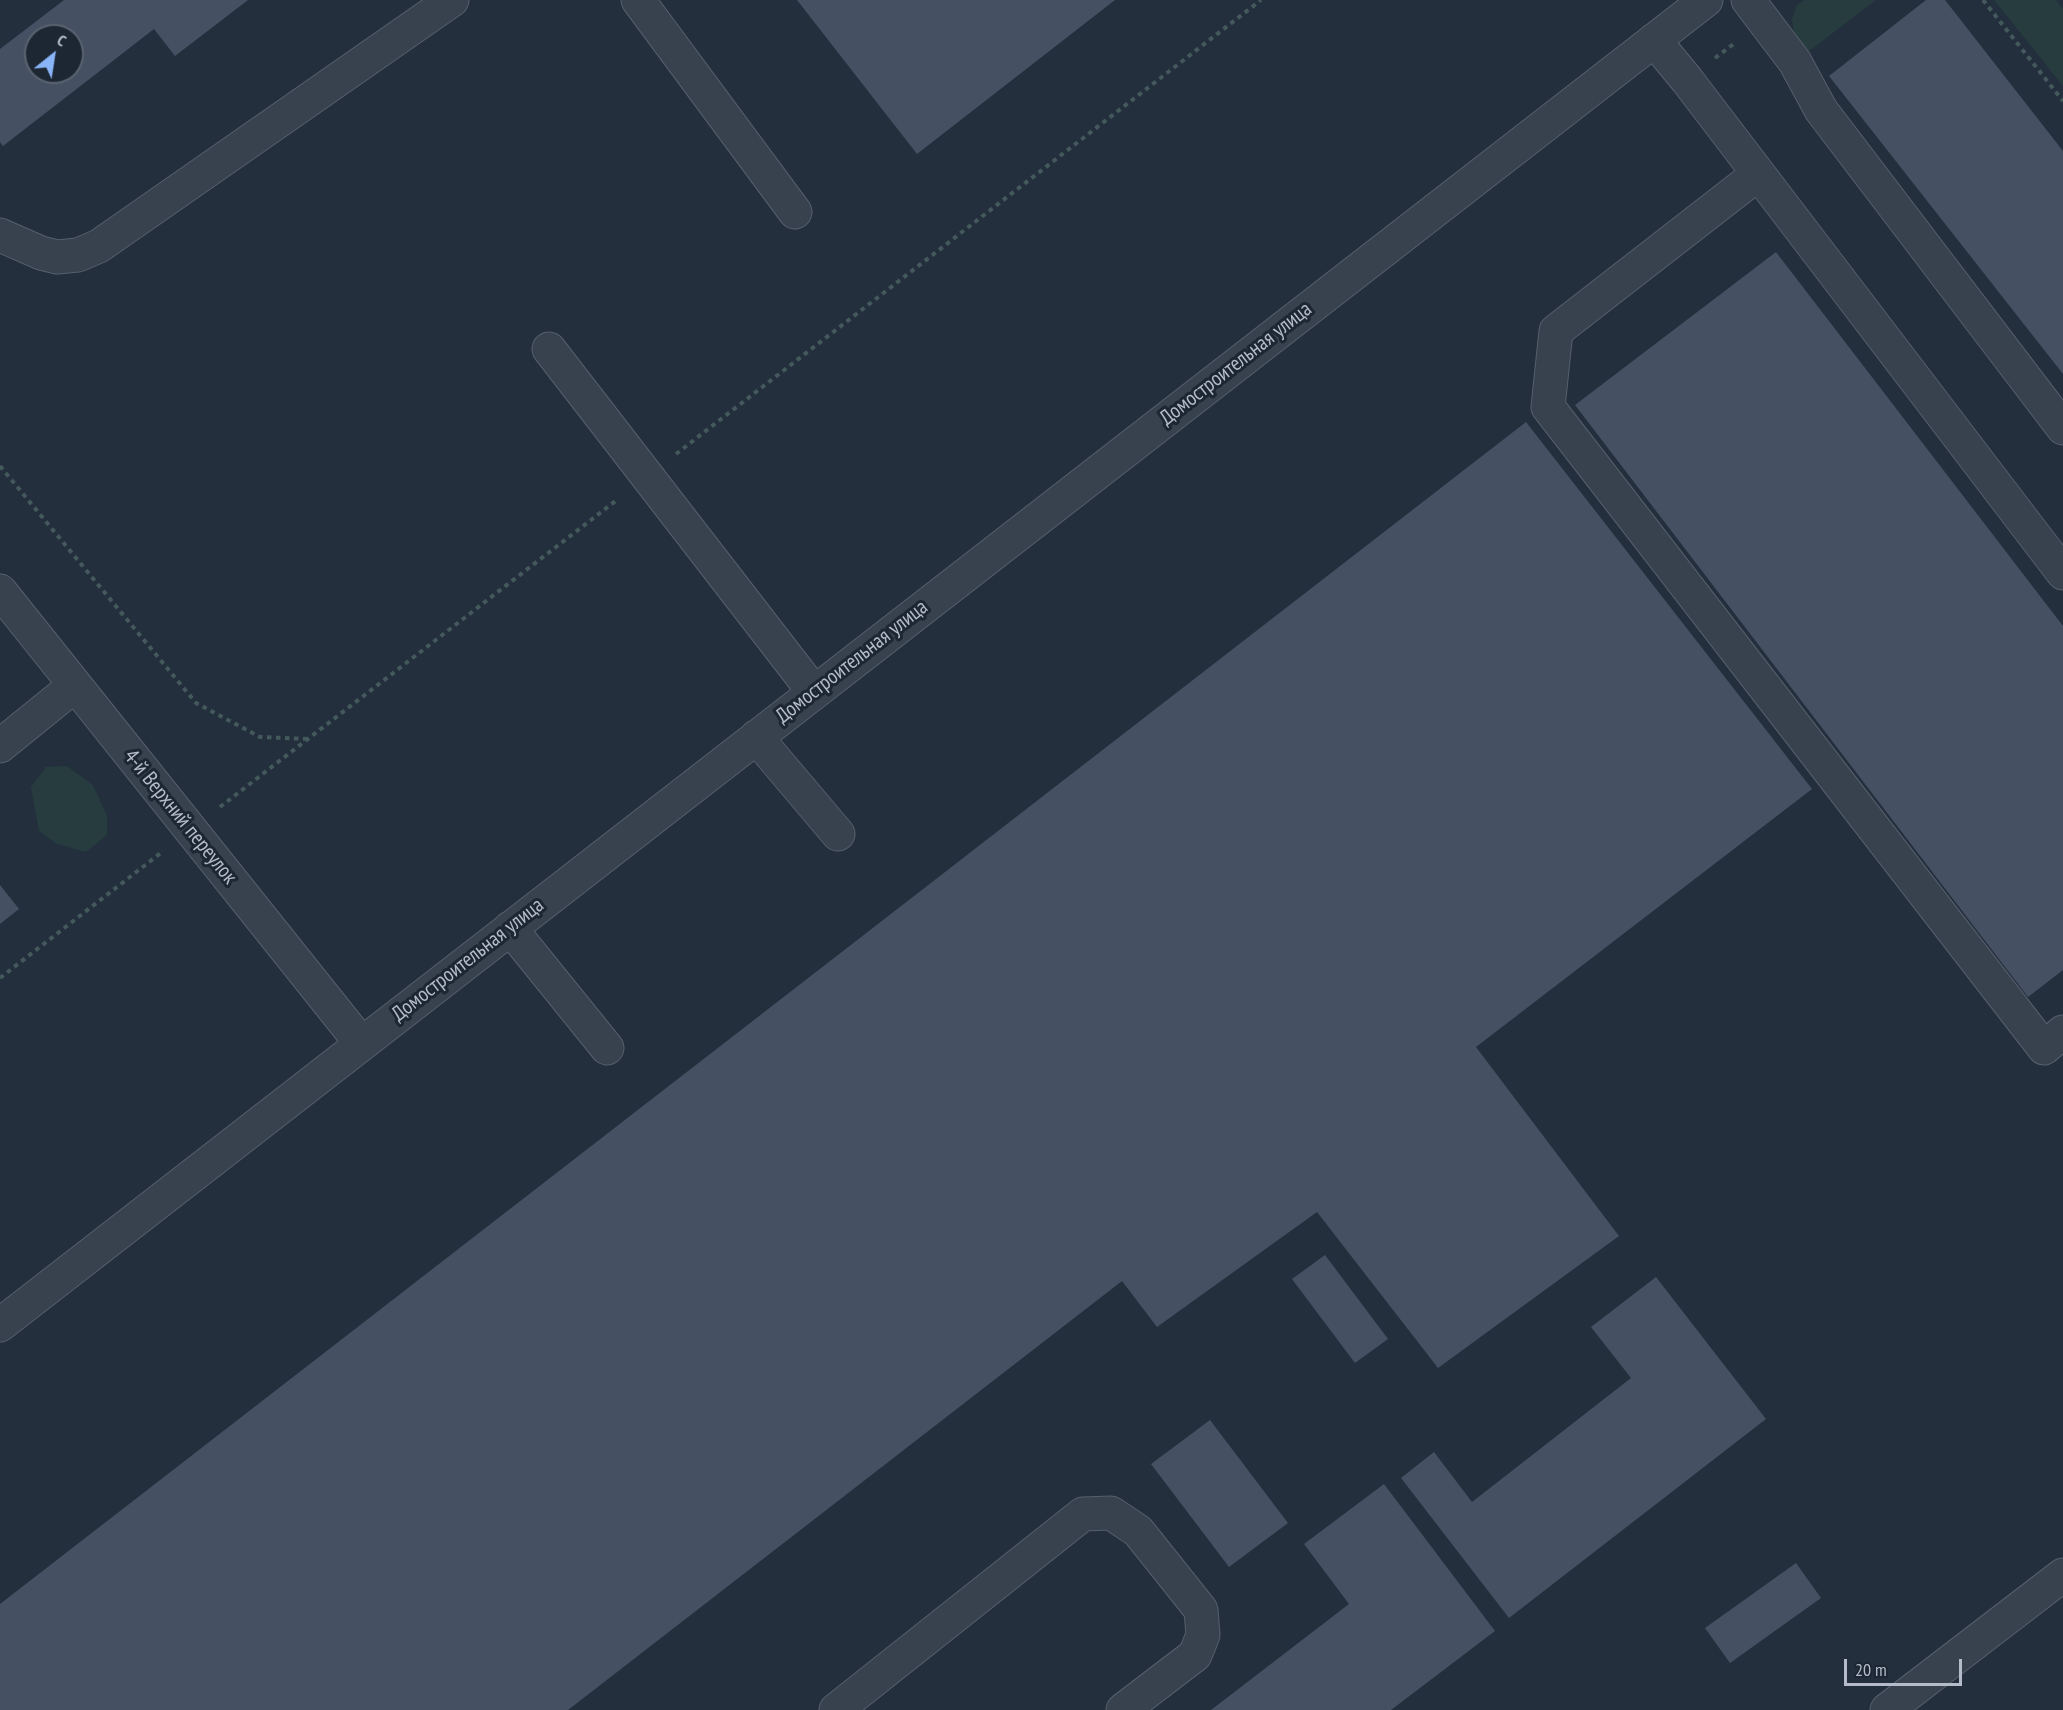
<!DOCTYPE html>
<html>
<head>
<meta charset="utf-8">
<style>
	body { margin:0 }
	#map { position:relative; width:2063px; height:1710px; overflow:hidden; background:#242f3e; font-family:"PT Sans Narrow",sans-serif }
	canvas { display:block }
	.north { position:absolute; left:24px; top:24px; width:60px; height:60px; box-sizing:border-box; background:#1d2633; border:2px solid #59626f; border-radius:50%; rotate:30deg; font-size:16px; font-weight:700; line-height:24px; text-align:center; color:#b4bcc9 }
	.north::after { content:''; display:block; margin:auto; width:21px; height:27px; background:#8ab4f8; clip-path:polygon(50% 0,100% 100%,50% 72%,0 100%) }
	.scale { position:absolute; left:1844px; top:1659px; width:118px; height:27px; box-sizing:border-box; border:3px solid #b4bcc9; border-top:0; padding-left:8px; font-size:18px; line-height:21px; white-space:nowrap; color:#b4bcc9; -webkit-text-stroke:4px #1d2633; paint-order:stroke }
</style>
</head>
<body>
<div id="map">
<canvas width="2063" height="1710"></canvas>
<div class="north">С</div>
<div class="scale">20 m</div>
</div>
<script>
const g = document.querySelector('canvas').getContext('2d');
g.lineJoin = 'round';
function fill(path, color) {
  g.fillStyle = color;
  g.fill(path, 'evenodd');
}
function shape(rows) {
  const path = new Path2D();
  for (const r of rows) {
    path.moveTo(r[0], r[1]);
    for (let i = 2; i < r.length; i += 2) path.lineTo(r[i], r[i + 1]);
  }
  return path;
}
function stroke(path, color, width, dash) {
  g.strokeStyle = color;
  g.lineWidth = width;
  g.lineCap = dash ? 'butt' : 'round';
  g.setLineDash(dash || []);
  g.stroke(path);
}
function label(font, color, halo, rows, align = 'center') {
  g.font = font + ' "PT Sans Narrow",sans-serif';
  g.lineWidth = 6;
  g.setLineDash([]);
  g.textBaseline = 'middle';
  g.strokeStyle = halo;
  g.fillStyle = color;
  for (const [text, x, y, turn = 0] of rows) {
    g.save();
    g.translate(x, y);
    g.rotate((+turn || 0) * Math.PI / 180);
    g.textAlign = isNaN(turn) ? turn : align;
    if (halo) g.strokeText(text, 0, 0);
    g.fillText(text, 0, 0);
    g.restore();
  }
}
fill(shape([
	[1804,0,1876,0,1808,52,1794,34,1792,19,1797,5],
	[1994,0,2056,0,2063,9,2063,86],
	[67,766,93,785,107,816,107,835,86,852,57,844,39,831,31,787,46,767]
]), '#263c3f');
fill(shape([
	[64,0,248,0,175,56,154,29,3,146,0,142,0,49],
	[36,36,72,36,72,72,36,72],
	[797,0,1115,0,917,154],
	[1926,0,1945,0,2063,151,2063,374,1829,76],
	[1776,252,2063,626,2063,970,2028,997,1575,405],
	[1526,422,1812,789,1476,1047,1619,1236,1438,1368,1317,1212,1157,1327,1122,1281,568,1710,0,1710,0,1604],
	[0,885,19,909,0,924],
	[1325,1255,1388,1339,1355,1363,1292,1279],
	[1656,1277,1766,1419,1509,1618,1401,1478,1434,1452,1472,1502,1631,1378,1591,1327],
	[1210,1420,1288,1523,1229,1567,1151,1464],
	[1384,1484,1495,1631,1391,1710,1211,1710,1349,1604,1304,1544],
	[1796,1563,1821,1598,1730,1663,1705,1628]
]), '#455162');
const minor = shape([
	[638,0,795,212],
	[1748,0,1795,62,1821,110,2063,428],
	[1654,40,1687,80,2063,573],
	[1758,174,1556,331,1548,407,2044,1048,2063,1032],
	[0,235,41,253,57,257,78,255,99,246,452,0],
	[549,349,814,692],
	[0,591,361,1043],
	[756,737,838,834],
	[0,746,74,686],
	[510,928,607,1048],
	[0,1325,1706,0],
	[836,1710,1083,1514,1111,1513,1138,1531,1201,1610,1203,1635,1195,1655,1123,1710],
	[1887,1710,2063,1575]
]);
stroke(minor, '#565f6c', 35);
stroke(shape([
	[1983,0,2063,101],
	[1715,58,1735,43],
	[676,454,1261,0],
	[0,466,196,703,260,737,308,739],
	[220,807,618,499],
	[0,978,162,852]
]), '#44595c', 4, [4.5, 4.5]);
stroke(minor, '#38414e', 33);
label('21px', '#b4bcc9', '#1d2633', [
	["Домостроительная улица",1236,364,-38],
	["Домостроительная улица",852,662,-38],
	["4-й Верхний переулок",180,817,51],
	["Домостроительная улица",468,960,-38]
]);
</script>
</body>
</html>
